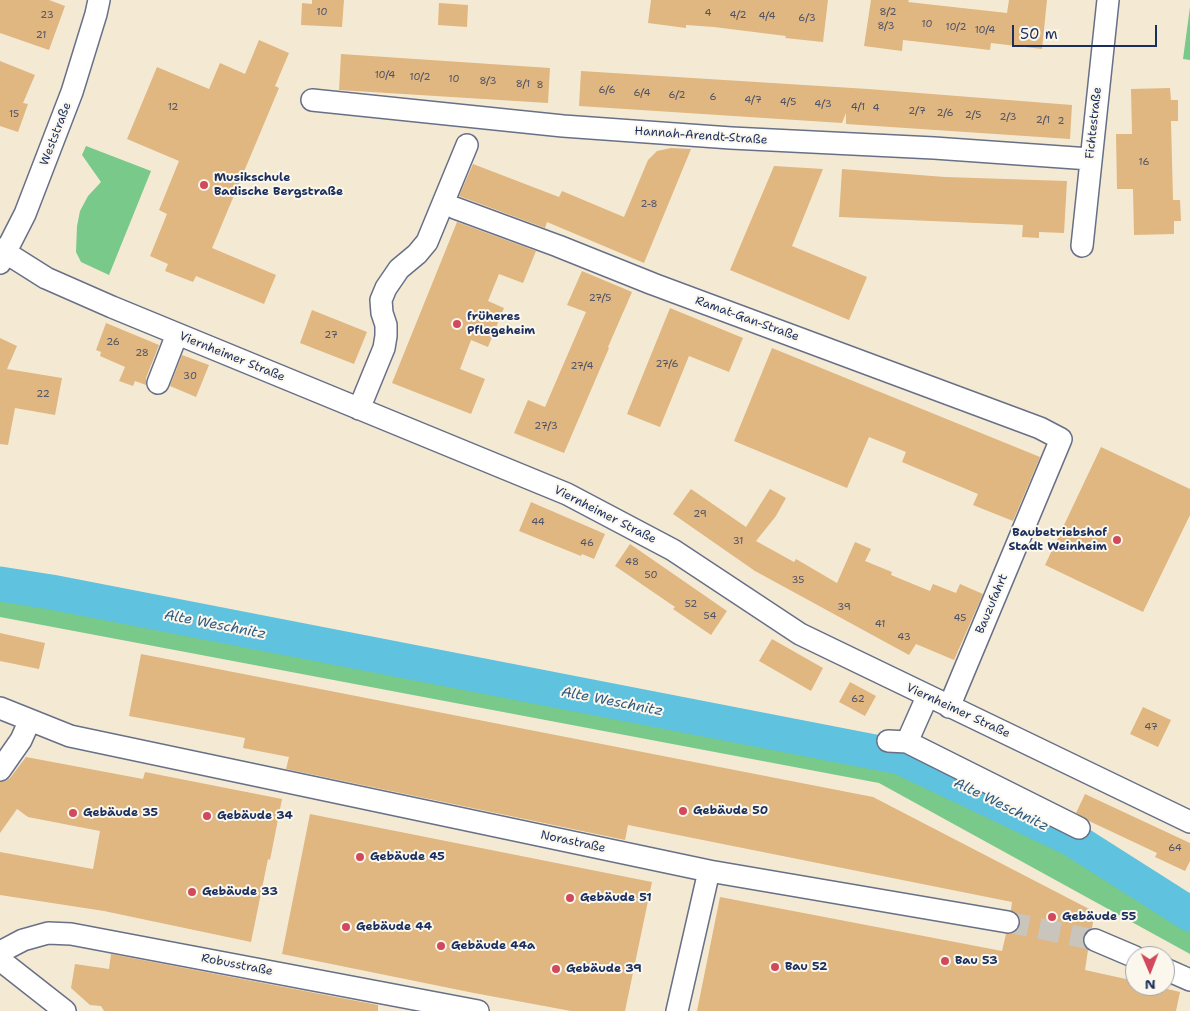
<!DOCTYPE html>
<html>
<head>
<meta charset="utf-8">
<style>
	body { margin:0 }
	#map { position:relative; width:1190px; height:1011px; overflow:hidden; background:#f4ead3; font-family:"Shantell Sans",sans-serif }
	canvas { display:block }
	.north { position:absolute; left:1125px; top:946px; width:50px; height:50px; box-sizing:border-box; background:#fbf7ec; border:1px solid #a1a7b3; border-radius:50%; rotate:179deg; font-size:14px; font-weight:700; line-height:20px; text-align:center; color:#1b2f5e }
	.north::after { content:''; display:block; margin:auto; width:18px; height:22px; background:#d1495b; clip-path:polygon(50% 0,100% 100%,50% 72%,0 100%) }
	.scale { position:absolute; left:1012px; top:25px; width:145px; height:22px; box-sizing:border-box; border:2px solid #1b2f5e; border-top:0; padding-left:6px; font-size:15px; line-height:18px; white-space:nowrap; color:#1b2f5e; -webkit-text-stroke:4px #fbf7ec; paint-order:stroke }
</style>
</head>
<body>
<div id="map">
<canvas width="1190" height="1011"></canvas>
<div class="north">N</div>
<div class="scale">50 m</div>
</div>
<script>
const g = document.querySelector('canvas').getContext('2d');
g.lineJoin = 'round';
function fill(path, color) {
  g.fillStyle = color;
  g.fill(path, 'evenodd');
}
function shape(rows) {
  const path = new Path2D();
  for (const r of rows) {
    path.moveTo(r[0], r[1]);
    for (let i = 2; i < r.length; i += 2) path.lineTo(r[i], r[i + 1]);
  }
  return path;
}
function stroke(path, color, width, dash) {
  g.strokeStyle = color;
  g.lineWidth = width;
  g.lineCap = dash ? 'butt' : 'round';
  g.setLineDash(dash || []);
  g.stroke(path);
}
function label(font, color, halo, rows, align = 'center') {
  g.font = font + ' "Shantell Sans",sans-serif';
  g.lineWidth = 4;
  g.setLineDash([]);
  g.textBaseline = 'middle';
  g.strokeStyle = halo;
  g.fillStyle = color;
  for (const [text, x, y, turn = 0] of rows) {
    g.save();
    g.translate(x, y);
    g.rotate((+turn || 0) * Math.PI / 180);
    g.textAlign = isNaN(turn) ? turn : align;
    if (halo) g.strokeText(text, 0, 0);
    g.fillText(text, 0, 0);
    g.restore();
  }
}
fill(shape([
	[1190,7,1190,60,1183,59],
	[86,146,151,171,109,275,81,262,76,252,77,226,80,211,88,196,101,182,82,155],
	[0,567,246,620,422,650,894,749,1190,901,1190,954,879,783,0,617]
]), '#78c98a');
stroke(shape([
	[0,584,51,592,900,757,1072,839,1190,914]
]), '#5fc2de', 35);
fill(shape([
	[0,0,49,0,65,6,49,50,0,33],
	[312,0,344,0,342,27,301,25,302,3,312,4],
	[651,0,828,0,823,42,785,38,786,36,714,27,686,25,686,28,648,23],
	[871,0,909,0,908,2,1007,13,1009,0,1047,0,1042,49,991,43,990,50,903,40,902,51,864,46],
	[439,3,468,5,467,27,438,25],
	[259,40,289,53,275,86,279,88,212,248,276,275,264,304,196,276,193,282,165,271,168,264,150,256,167,214,159,210,179,161,127,139,157,67,209,89,220,63,245,74],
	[341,54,550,68,548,103,339,90],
	[0,61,35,75,23,103,28,104,18,132,0,126],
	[581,71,868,89,1072,105,1070,139,846,124,846,113,842,123,579,106],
	[1170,88,1171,100,1178,100,1178,121,1171,121,1173,200,1180,200,1181,221,1174,221,1174,234,1134,235,1133,189,1117,189,1116,134,1132,134,1131,89],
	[671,148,691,149,644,263,547,222,545,228,459,196,473,164,559,197,562,191,624,217,648,160,657,151],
	[774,166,823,169,792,246,867,277,849,320,730,270],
	[842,169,945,177,1067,181,1064,233,1039,232,1039,238,1022,237,1023,225,839,217],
	[457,222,536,251,523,283,499,274,488,301,504,308,488,347,471,340,460,369,485,379,471,414,392,383],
	[582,271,632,292,608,347,609,348,564,453,514,433,528,400,545,407,586,312,567,305],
	[670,308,743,338,729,372,689,356,660,427,627,414],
	[312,310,367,332,354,364,300,343],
	[106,323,159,345,146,378,146,385,135,381,133,386,119,381,125,367,100,356,101,352,96,350],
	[0,338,17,346,7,369,62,378,55,415,15,408,8,445,0,444],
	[772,348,1040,457,1013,521,973,505,978,494,902,462,906,452,869,437,847,488,734,441],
	[182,355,209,365,196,397,170,386],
	[1101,447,1190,489,1190,515,1143,612,1045,565],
	[691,489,746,527,770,489,786,498,776,516,756,541,794,562,796,559,837,583,855,542,871,549,865,561,892,572,891,575,930,591,933,584,956,593,960,584,983,594,954,660,916,644,909,655,755,571,673,514],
	[531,502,605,534,594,559,582,554,581,556,519,531],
	[630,544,727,611,711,635,673,609,675,607,615,566],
	[0,633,45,643,39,669,0,661],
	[772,639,823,668,811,691,759,661],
	[141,654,873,797,1095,912,1092,928,1087,930,1083,936,1083,942,1088,950,1085,970,1135,981,1135,986,1155,986,1180,992,1176,1011,697,1011,720,897,1002,951,1006,934,1012,934,1017,930,1020,925,1020,918,1016,913,1011,910,1012,902,628,825,625,840,286,769,289,757,243,748,245,738,129,716],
	[850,682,876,696,865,716,839,702],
	[1143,707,1171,720,1158,747,1130,734],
	[26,757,143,779,145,772,282,799,270,860,268,859,251,942,104,911,0,895,0,852,93,869,100,831,28,817,17,809,0,833,0,782,6,781,10,778],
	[1085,794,1190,843,1190,861,1185,871,1155,857,1157,853,1089,821,1076,813],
	[310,814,652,882,625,1011,571,1011,474,993,282,954],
	[111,954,378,1005,378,1011,104,1011,101,1006,90,1005,71,988,75,964,109,969]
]), '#e0b681');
stroke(shape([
	[1008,922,1095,940]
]), '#c9c5bc', 21, [21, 11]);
const minor = shape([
	[312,100,563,126,731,138,934,148,1090,159],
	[455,208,558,246,653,284,1040,428,1061,439,949,707],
	[1082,246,1108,0],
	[0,249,46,278,112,307,567,494,673,550,800,634,1190,822],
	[0,263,25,214,72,92,96,14,99,0],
	[158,383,177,334],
	[359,409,384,348,386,336,386,325,382,313,381,300,386,288,399,269,417,254,427,242,467,145],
	[0,708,70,736,709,871,1008,922],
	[888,741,907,742,1079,828],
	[907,742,927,697],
	[0,770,21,740,30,720],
	[1095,940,1135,957],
	[0,952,23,940,48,933,71,934,478,1011],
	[0,960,65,1011],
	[1165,969,1190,980],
	[677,1011,709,871]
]);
stroke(minor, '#677087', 24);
stroke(minor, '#fff', 21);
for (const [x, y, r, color] of [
	[204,185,5,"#d1495b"],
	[457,324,5,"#d1495b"],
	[1117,540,5,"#d1495b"],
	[683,811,5,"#d1495b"],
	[73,813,5,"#d1495b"],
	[207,816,5,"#d1495b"],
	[360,857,5,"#d1495b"],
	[192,892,5,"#d1495b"],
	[570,898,5,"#d1495b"],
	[1052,917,5,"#d1495b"],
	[346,927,5,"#d1495b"],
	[441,946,5,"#d1495b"],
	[945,961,5,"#d1495b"],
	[775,967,5,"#d1495b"],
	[556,969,5,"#d1495b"]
]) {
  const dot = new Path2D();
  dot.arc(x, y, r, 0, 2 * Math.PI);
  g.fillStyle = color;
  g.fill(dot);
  stroke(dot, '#fbf7ec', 2);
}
label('10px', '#4c5167', null, [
	["10",322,12],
	["8/2",888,12],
	["4",708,13],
	["23",47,15],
	["4/2",738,15],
	["4/4",767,16],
	["6/3",807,18],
	["10",927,24],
	["8/3",886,26],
	["10/2",956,27],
	["10/4",985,30],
	["21",41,35],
	["10/4",385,75],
	["10/2",420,77],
	["10",454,79],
	["8/3",488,81],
	["8/1",523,84],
	["8",540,85],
	["6/6",607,90],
	["6/4",642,93],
	["6/2",677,95],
	["6",713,97],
	["4/7",753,100],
	["4/5",788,102],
	["4/3",823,104],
	["12",173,107],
	["4/1",858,107],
	["4",876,108],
	["2/7",917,111],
	["2/6",945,113],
	["15",14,114],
	["2/5",973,115],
	["2/3",1008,117],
	["2/1",1043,120],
	["2",1061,121],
	["16",1144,162],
	["2-8",649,204],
	["27/5",600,298],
	["27",331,335],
	["26",113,342],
	["28",142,353],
	["27/6",667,364],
	["27/4",582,366],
	["30",190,376],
	["22",43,394],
	["27/3",546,426],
	["29",700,514],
	["44",538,522],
	["31",738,541],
	["46",587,543],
	["48",632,562],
	["50",651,575],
	["35",798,580],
	["52",691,604],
	["39",844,607],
	["54",710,616],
	["45",960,618],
	["41",880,624],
	["43",904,637],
	["62",858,699],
	["47",1151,727],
	["64",1175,848]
]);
label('12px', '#1b2f5e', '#fbf7ec', [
	["Fichtestraße",1094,123,-84],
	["Weststraße",56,134,-69],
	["Hannah-Arendt-Straße",701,136,4],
	["Ramat-Gan-Straße",747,319,20],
	["Viernheimer Straße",232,357,22],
	["Viernheimer Straße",605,515,27],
	["Bauzufahrt",992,604,-67],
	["Viernheimer Straße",958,711,25],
	["Norastraße",573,842,12],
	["Robusstraße",237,965,11]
]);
label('bold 12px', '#1b2f5e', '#fbf7ec', [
	["Musikschule",214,178],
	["Badische Bergstraße",214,192],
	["früheres",467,317],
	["Pflegeheim",467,331],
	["Baubetriebshof",1107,533,"right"],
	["Stadt Weinheim",1107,547,"right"],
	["Gebäude 50",693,811],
	["Gebäude 35",83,813],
	["Gebäude 34",217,816],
	["Gebäude 45",370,857],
	["Gebäude 33",202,892],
	["Gebäude 51",580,898],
	["Gebäude 55",1062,917],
	["Gebäude 44",356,927],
	["Gebäude 44a",451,946],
	["Bau 53",955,961],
	["Bau 52",785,967],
	["Gebäude 39",566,969]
], 'left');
label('italic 14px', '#2f5b84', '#fbf7ec', [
	["Alte Weschnitz",215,625,11],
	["Alte Weschnitz",612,702,11],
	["Alte Weschnitz",1001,805,26]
]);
</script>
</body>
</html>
